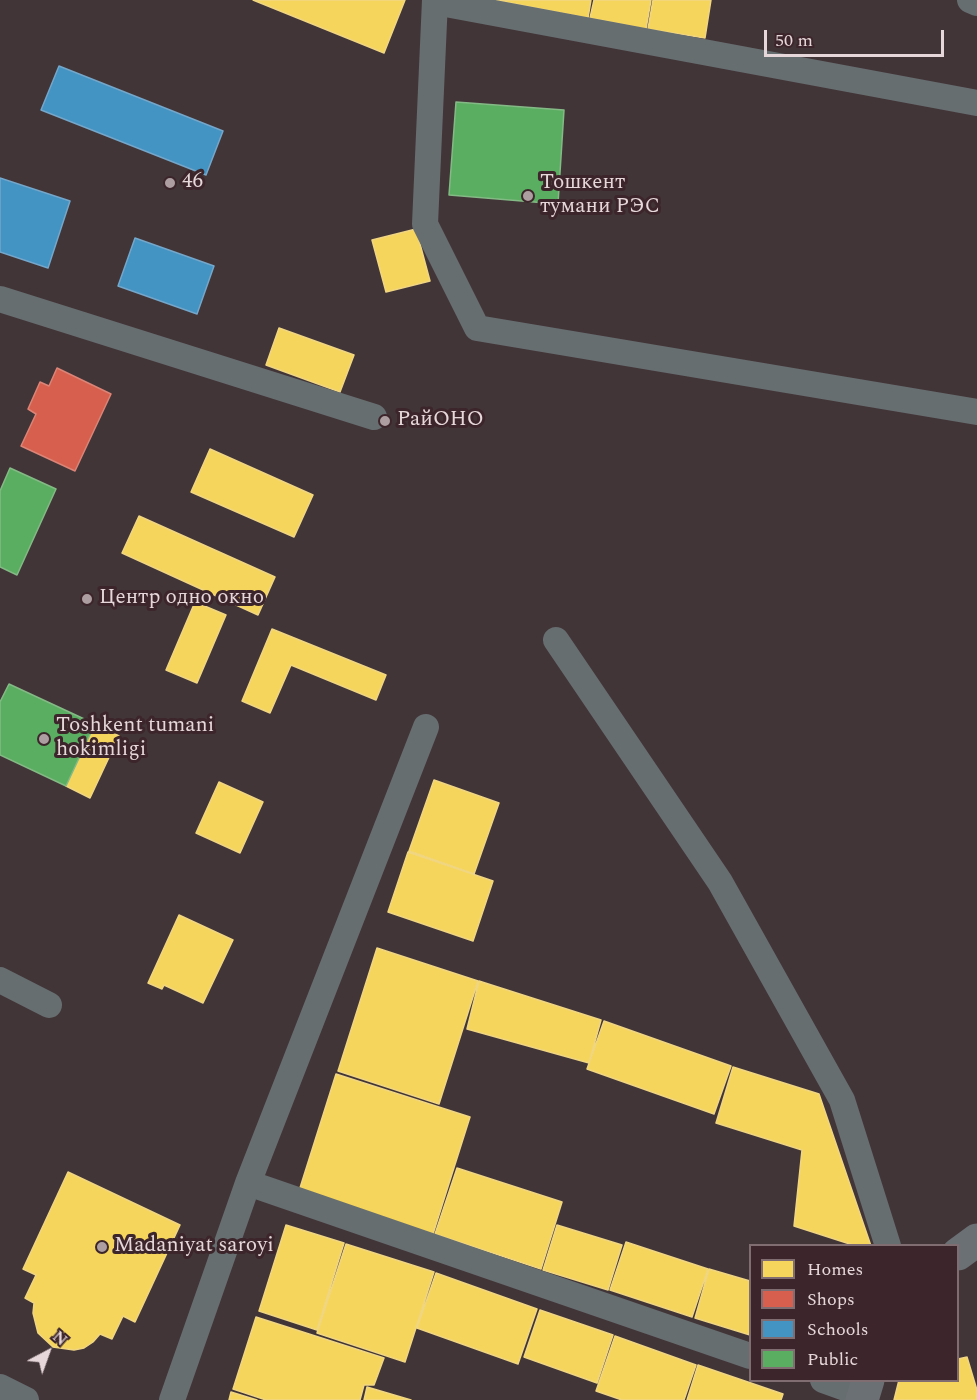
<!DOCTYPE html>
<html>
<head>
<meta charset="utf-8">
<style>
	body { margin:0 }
	#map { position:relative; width:977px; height:1400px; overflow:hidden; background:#423538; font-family:Spectral,serif }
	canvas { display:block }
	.legend { position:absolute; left:749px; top:1244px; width:210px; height:138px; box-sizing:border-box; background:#3c262b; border:2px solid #806d71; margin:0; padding:8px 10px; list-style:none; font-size:18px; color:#e6d7da }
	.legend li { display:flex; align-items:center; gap:12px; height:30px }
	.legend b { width:30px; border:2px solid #806d71 }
	.north { position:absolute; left:18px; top:1322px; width:60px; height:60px; -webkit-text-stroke:4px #3c262b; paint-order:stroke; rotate:41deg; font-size:16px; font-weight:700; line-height:24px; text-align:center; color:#e6d7da }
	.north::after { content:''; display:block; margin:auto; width:21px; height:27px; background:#e6d7da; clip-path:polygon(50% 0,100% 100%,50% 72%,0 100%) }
	.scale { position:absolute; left:764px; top:30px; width:180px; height:27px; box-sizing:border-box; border:3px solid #e6d7da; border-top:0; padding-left:8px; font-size:18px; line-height:21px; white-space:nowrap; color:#e6d7da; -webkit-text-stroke:4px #3c262b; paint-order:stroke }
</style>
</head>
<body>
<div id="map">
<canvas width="977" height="1400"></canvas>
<ul class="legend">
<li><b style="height:16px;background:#f6d55c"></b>Homes</li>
<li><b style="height:16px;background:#d6604d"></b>Shops</li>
<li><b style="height:16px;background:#4393c3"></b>Schools</li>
<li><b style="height:16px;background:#5aae61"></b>Public</li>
</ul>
<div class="north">N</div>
<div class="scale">50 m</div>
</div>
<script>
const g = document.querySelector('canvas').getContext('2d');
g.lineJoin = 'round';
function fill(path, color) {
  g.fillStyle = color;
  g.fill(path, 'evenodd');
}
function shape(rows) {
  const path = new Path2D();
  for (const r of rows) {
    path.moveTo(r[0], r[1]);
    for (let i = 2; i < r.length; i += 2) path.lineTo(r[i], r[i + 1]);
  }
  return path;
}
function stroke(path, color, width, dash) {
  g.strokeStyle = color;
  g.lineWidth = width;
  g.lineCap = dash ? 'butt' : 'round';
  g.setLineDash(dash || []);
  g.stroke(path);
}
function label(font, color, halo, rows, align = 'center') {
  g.font = font + ' Spectral,serif';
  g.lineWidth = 6;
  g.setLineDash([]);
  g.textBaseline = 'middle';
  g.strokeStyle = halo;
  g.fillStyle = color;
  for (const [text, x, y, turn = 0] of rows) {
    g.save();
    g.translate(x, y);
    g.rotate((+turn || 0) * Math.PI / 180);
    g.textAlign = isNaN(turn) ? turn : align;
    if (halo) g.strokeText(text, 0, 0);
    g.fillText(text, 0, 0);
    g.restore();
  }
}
const homes = shape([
	[253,0,405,0,384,53,253,0],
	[495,0,591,0,588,18,495,0],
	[594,0,651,0,646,29,590,18,594,0],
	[653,0,711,0,705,38,648,29,653,0],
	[416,229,430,281,386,292,372,240,416,229],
	[279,328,354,355,340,392,266,365,279,328],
	[210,449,313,495,294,537,191,492,210,449],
	[139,516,275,577,258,615,122,553,139,516],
	[195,602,226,615,197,683,166,670,195,602],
	[272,629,386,675,376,700,291,665,270,713,242,701,272,629],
	[95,724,119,736,90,798,66,786,95,724],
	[434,780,499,803,474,874,409,851,434,780],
	[219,782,263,802,240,853,196,833,219,782],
	[408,852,493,881,473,941,388,912,408,852],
	[179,915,233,940,203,1003,164,985,162,989,148,983,179,915],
	[377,948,478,981,439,1104,338,1071,377,948],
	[479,981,601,1020,589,1063,467,1029,479,981],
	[604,1021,731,1066,714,1114,587,1069,604,1021],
	[733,1067,819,1094,871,1246,856,1246,794,1226,802,1150,716,1123,733,1067],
	[336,1074,470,1117,433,1234,299,1191,336,1074],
	[457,1168,562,1202,541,1269,435,1234,457,1168],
	[68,1172,180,1225,135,1322,123,1316,112,1339,100,1334,93,1342,84,1348,74,1350,53,1347,38,1333,33,1313,34,1303,25,1298,36,1275,23,1269,68,1172],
	[286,1225,344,1243,317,1330,259,1311,286,1225],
	[557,1225,622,1245,608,1290,543,1270,557,1225],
	[626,1242,708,1269,692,1317,610,1290,626,1242],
	[346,1244,434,1272,405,1362,317,1333,346,1244],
	[709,1269,750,1281,750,1335,695,1318,709,1269],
	[436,1273,537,1309,518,1364,417,1328,436,1273],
	[540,1310,613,1335,597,1383,524,1357,540,1310],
	[256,1317,384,1358,374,1385,364,1385,360,1400,266,1400,233,1389,256,1317],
	[615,1336,696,1365,684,1400,622,1400,596,1391,615,1336],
	[967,1357,977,1390,977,1400,894,1400,899,1380,958,1380,958,1359,967,1357],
	[698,1365,783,1394,781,1400,687,1400,698,1365],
	[367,1387,411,1400,364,1400,367,1387],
	[231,1392,257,1400,229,1400,231,1392]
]);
fill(homes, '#f6d55c');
stroke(homes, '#f1d682', 1.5);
const shops = shape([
	[57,368,111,394,75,471,21,446,36,414,28,409,40,382,49,386,57,368]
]);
fill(shops, '#d6604d');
stroke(shops, '#db8477', 1.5);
const schools = shape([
	[59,66,223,131,206,175,41,110,59,66],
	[0,178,70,201,48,268,0,252,0,178],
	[135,238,214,266,197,314,118,286,135,238]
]);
fill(schools, '#4393c3');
stroke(schools, '#74a7ca', 1.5);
const public = shape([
	[456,102,564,110,558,204,449,195,456,102],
	[10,468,56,489,17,575,0,567,0,491,10,468],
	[9,684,95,724,66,786,0,755,0,702,9,684]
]);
fill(public, '#5aae61');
stroke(public, '#84ba85', 1.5);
stroke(shape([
	[435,0,425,224,477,328,977,412],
	[970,0,977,3],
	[435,2,977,103],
	[0,299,374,417],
	[556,640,720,882,842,1100,888,1246],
	[0,980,49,1005],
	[248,1183,750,1356],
	[823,1380,862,1394],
	[0,1387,26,1400],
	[172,1400,248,1183,426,727]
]), '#676e70', 26);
stroke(shape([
	[958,1254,977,1240],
	[862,1400,868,1380]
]), '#6a7073', 33);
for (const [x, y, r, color] of [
	[170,183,6,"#ad9ea1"],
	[528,196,6,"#ad9ea1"],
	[385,421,6,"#ad9ea1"],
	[87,599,6,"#ad9ea1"],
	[44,739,6,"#ad9ea1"],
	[102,1247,6,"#ad9ea1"]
]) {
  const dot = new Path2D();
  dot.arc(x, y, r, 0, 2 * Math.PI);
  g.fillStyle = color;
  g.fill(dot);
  stroke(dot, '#3c262b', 2);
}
label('21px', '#e6d7da', '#3c262b', [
	["46",182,183],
	["Тошкент",540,184],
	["тумани РЭС",540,208],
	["РайОНО",397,421],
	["Центр одно окно",99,599],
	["Toshkent tumani",56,727],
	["hokimligi",56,751],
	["Madaniyat saroyi",114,1247]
], 'left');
</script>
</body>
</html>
